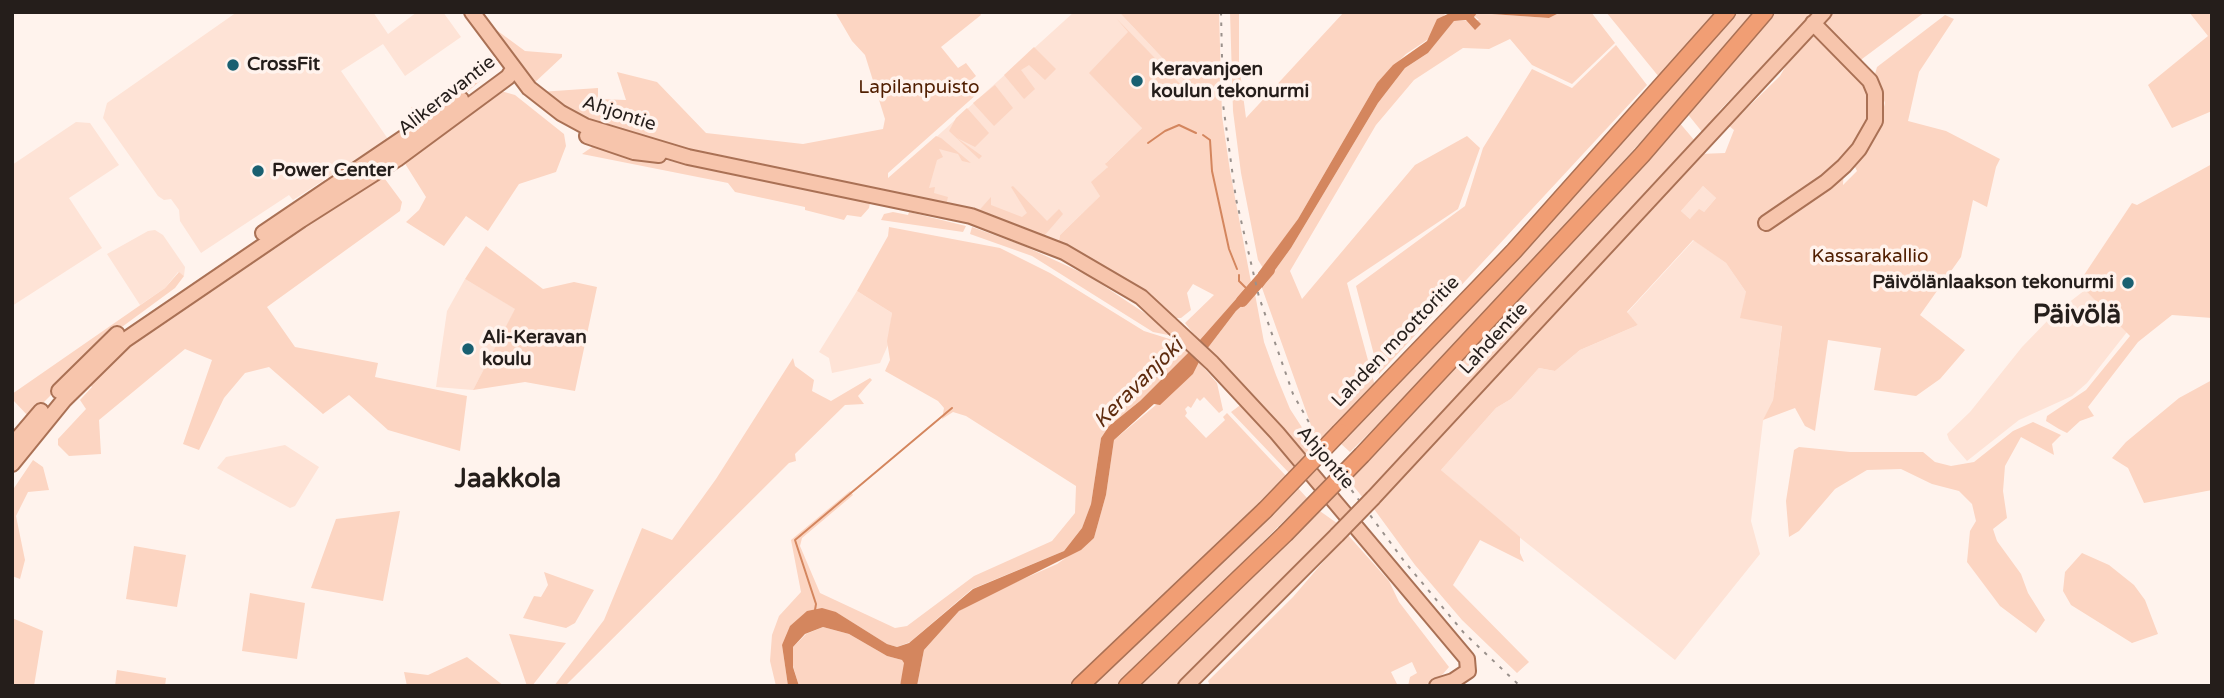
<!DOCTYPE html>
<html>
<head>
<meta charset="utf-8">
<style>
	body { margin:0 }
	#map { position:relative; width:2224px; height:698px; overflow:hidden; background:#fff3ed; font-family:"Varela Round",sans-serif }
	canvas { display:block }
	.frame { position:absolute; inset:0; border:14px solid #251e1b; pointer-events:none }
</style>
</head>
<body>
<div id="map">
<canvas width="2224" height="698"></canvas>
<div class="frame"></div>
</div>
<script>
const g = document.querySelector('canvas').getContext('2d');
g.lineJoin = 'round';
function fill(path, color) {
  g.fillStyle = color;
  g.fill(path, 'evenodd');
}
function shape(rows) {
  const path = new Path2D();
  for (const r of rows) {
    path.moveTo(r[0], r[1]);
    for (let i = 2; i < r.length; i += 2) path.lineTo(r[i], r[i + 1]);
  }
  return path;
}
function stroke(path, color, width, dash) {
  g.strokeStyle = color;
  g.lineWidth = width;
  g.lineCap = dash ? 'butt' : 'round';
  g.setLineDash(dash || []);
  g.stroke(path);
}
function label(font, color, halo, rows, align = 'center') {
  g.font = font + ' "Varela Round",sans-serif';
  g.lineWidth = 7;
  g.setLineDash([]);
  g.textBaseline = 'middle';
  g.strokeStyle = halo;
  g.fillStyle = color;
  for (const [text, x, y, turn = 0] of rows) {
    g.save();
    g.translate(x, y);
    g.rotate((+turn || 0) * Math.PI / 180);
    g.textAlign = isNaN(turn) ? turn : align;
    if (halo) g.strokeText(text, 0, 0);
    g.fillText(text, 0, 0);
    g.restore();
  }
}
fill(shape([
	[237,12,373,12,388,34,417,12,443,12,461,37,405,76,383,44,341,71,388,139,293,200,289,195,201,253,180,221,179,210,171,199,164,200,158,196,103,118,107,103],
	[1074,12,1119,12,1187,84,1106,163,1108,166,1100,196,1060,235,1058,245,879,189],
	[76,122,90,123,119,165,69,198,102,248,12,306,12,165],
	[1703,186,1716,198,1703,213,1690,219,1681,211],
	[155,230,163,235,185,267,184,276,178,272,165,288,140,305,107,254,148,231],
	[1694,240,1726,263,1746,292,1782,325,1773,400,1763,421,1751,521,1760,554,1675,660,1495,518,1441,470,1496,408,1511,399,1539,368,1555,371,1580,350,1638,325,1627,313],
	[465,279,516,309,473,390,436,387,447,311],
	[2085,290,2127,332,2087,383,2072,396,2019,420,1967,461,1949,440,1947,434,1970,412,2022,347,2054,314],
	[857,291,892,313,888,345,880,363,832,373,829,358,819,352],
	[285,445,319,467,295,506,290,508,217,468,226,457]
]), '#fee3d6');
fill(shape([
	[835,12,979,12,981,15,941,47,958,68,966,63,976,76,968,83,977,94,888,173,888,178,936,136,941,138,971,163,962,161,958,154,939,149,943,157,937,160,929,188,935,187,934,193,948,197,946,205,721,158,589,125,540,92,598,88,598,99,626,100,617,72,657,82,706,133,803,144,883,129,885,119,865,55,852,41],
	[1119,12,1219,12,1222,116,1230,171,1251,282,1199,341,1185,323,1214,295,1193,284,1187,293,1191,310,1181,318,1172,318,1058,245,1060,235,1100,196,1091,182,1108,167,1105,164,1142,128,1089,73,1128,32,1116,18,1183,87,1187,84],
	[1230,12,1239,12,1239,64,1246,118,1344,12,1452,12,1445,14,1427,40,1406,54,1377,83,1298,219,1263,268,1258,260,1241,173,1233,111],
	[1561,12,1591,12,1615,43,1572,84,1532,65,1510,39,1489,49,1463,48,1414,80,1376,125,1290,271,1302,299,1415,165,1467,136,1480,148,1458,209,1347,283,1375,386,1317,442,1262,288,1291,248,1378,103,1405,68,1428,53,1454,21,1479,20,1473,15,1477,13,1549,18],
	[1606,12,1715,12,1659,77],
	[1734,12,1758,12,1532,262,1419,384,1350,452,1339,442],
	[1775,12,1815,12,1720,110,1703,133,1686,112],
	[1831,12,1925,12,1862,59,1861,69,1877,108,1844,166,1843,185,1857,171,1854,165,1877,134,1885,103,1875,74,1877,67,1945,15,1954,19,1919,72,1908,121,1946,131,2000,159,1996,167,1987,207,1973,200,1961,257,1920,315,1965,350,1940,379,1916,396,1874,390,1881,348,1828,340,1815,431,1805,426,1795,408,1763,420,1773,400,1782,326,1740,318,1746,292,1726,263,1693,240,1627,312,1638,325,1580,350,1555,371,1539,368,1511,399,1496,408,1441,470,1520,537,1520,553,1524,562,1480,540,1453,585,1529,662,1517,673,1462,620,1415,565,1374,509,1600,265,1699,154,1725,153,1734,130,1729,126,1780,76,1795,50],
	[1703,186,1716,198,1704,212,1699,209,1690,219,1681,211],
	[2189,12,2212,12,2212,111,2172,128,2148,85,2208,36],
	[491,26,525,51,562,54,562,57,532,85],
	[1616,45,1647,85,1379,374,1356,286,1465,206,1483,148,1532,69,1572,88],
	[1034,47,1056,69,1045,80,1029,65,1021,70,1035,89,1024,99,1004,75],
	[475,69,480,81,465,94,423,117,415,114,411,107,417,110],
	[995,85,1013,108,994,126,973,103],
	[501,91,515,95,564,134,566,146,556,172,519,184,488,231,466,216,444,246,406,222,419,210,426,197,404,162,444,133,459,118],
	[967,108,989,133,975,147,957,138,982,156,979,159,949,131,956,118],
	[1678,121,1695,141,1363,498,1348,479],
	[595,145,870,203,869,208,861,217,847,215,844,220,805,210,805,207,735,192,728,183,582,154],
	[2212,164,2212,318,2172,315,2138,342,2088,407,2094,416,2080,421,2067,433,2059,429,2046,421,2047,416,2086,390,2130,336,2085,290,2080,281,2132,203,2137,205],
	[371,179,385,179,402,202,400,211,267,307,295,347,378,363,375,377,467,396,460,451,388,430,349,395,323,414,269,367,245,373,224,398,199,450,183,444,212,360,185,349,99,420,101,454,69,456,58,445,58,439,86,409,80,400,92,387,90,385,97,374,135,341],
	[1013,186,1047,221,1059,209,1063,214,1044,236,975,215,991,197,991,205,1022,217,1027,213,1011,187],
	[893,212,908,215,909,212,966,226,963,232,881,220,884,214],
	[889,227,1000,248,1050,273,1144,331,1179,342,1189,352,1140,401,1109,426,1101,438,1091,504,1082,528,1064,551,972,589,910,642,897,647,887,644,836,612,782,645,788,686,776,686,770,661,772,635,779,616,801,592,791,540,850,491,853,495,802,538,800,546,820,593,895,628,907,626,974,576,1052,541,1075,513,1076,486,966,416,953,412,942,419,944,408,938,401,885,371,890,360,887,341,892,313,857,291,888,236],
	[972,227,1022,245,1089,276,1158,322,1173,336,1153,332,1032,256,970,234],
	[486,246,543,289,574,282,597,287,575,391,525,382,473,390,515,309,465,279],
	[179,272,184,276,175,288,111,335,29,417,12,399,12,394,165,288],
	[1255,294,1264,342,1276,375,1290,409,1314,446,1305,455,1207,349,1236,311],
	[793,358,795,366,814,380,812,391,831,401,870,378,872,380,858,396,864,404,845,405,795,454,796,461,789,463,565,686,554,686,604,620,642,528,672,540,716,479],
	[1199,362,1217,383,1223,410,1219,413,1204,397,1200,401,1197,398,1191,408,1188,406,1185,409,1187,413,1185,416,1206,438,1225,420,1223,417,1227,413,1287,477,1072,686,917,686,924,650,959,611,980,598,1057,564,1094,538,1106,495,1114,440,1193,374],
	[2212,380,2212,490,2144,503,2128,468,2112,458,2126,442,2179,398],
	[1243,403,1300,464,1290,474,1231,412],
	[2033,422,2061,435,2052,444,2054,455,2021,437,2005,466,2003,491,2007,518,1993,529,1997,541,2021,574,2028,593,2045,620,2036,633,2000,606,1967,562,1970,531,1976,521,1972,504,1959,491,1932,484,1901,469,1867,470,1835,489,1799,531,1789,537,1786,501,1794,450,1799,447,1850,452,1923,452,1935,462,1951,466,1974,462,2013,431],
	[33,460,43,467,49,490,28,492,16,516,25,560,20,579,12,576,12,491],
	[1297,487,1307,498,1118,686,1087,686],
	[1317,509,1341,526,1259,609,1240,621,1176,686,1136,686],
	[400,511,383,601,311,588,336,519],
	[1347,534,1389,581,1399,602,1449,667,1443,674,1424,686,1408,686,1410,677,1417,673,1412,662,1391,672,1398,686,1210,686,1208,681,1293,597],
	[134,546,186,555,177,607,126,599],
	[2082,553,2109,565,2134,585,2145,600,2158,634,2132,643,2071,605,2063,591,2065,572],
	[544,572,594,590,575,623,566,628,523,618,534,596,541,597,548,585],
	[250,593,305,603,297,659,242,651],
	[12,618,43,631,34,686,12,686],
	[823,627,849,634,887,656,902,660,905,663,900,686,799,686,793,666,793,647,806,634],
	[509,634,566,643,532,686,527,686],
	[467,657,504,686,407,686,404,672,428,675],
	[117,670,166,678,165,686,115,686]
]), '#fcd5c2');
fill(shape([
	[1452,12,1561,12,1549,18,1477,13,1474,17,1481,24,1475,30,1466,20,1454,21,1428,53,1405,68,1378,103,1291,248,1262,288,1258,273,1298,219,1377,83,1393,65,1427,41,1437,19],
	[1251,282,1255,294,1236,311,1207,349,1199,341],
	[1189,352,1199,362,1193,374,1160,405,1154,404,1114,440,1106,495,1094,538,1081,550,959,611,924,650,917,686,900,686,904,663,902,660,887,656,849,634,823,627,805,634,793,647,793,667,799,686,788,686,782,645,790,626,807,611,822,608,836,612,887,644,897,647,909,643,973,589,1064,551,1082,528,1091,504,1101,438,1109,426,1140,401]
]), '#d4865e');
stroke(shape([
	[1203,135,1210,140,1212,171,1229,249,1237,269],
	[1148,143,1165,131,1179,125,1196,133],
	[1239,275,1239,281,1246,288],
	[815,610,816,604,795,540,952,408]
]), '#d4865e', 2);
stroke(shape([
	[1242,301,1269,270]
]), '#d4865e', 12);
const major = shape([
	[472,12,529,88,561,113,585,126,688,157,971,216,1064,252,1141,297,1212,363,1277,433,1467,659,1468,671,1453,681,1437,686],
	[587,136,634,152,659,155],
	[1766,223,1826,182,1844,166,1859,149,1875,121,1875,93,1870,81,1813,23],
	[263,233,461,99],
	[59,391,117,334],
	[12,445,41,411],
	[12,464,64,400,125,340,301,220,397,159,508,77,513,69],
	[1373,498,1824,12],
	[1186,686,1337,535]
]);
const highway = shape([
	[1340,432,1514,251,1727,12],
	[1362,455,1642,155,1765,12],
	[1080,686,1265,510],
	[1127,686,1285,534]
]);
stroke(major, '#aa7155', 18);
stroke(highway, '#aa7155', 19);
stroke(major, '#f7c5ac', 14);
stroke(highway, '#f19e74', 16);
stroke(shape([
	[1221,12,1223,104,1236,199,1259,297,1293,394,1333,465,1404,561,1464,633,1520,686]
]), '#9a918c', 2, [3.5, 7]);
const majorBridge = shape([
	[1337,535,1373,498]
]);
const highwayBridge = shape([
	[1265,510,1340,432],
	[1285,534,1362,455]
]);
stroke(majorBridge, '#aa7155', 18, []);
stroke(highwayBridge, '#aa7155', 19, []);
stroke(majorBridge, '#f7c5ac', 14);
stroke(highwayBridge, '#f19e74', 16);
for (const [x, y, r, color] of [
	[233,65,7,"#196071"],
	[1137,81,7,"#196071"],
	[258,171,7,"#196071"],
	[2128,283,7,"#196071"],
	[468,349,7,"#196071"]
]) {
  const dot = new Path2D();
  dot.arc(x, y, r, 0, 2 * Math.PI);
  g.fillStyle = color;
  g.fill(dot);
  stroke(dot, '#fff3ed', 2.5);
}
label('bold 19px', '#251e1b', '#fff3ed', [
	["CrossFit",247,65],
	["Keravanjoen",1151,70],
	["koulun tekonurmi",1151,92],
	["Power Center",272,171],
	["Päivölänlaakson tekonurmi",2114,283,"right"],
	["Ali-Keravan",482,338],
	["koulu",482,360]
], 'left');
label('19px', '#501e00', '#fff3ed', [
	["Lapilanpuisto",919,88],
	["Kassarakallio",1870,257]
]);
label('19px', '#251e1b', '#fff3ed', [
	["Alikeravantie",447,96,-38],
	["Ahjontie",619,114,18],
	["Lahdentie",1494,339,-47],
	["Lahden moottoritie",1396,342,-46],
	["Ahjontie",1325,458,49]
]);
label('italic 21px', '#5e2b0e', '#fff3ed', [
	["Keravanjoki",1139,384,-45]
]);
label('bold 26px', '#251e1b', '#fff3ed', [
	["Päivölä",2077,316],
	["Jaakkola",508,480]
]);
</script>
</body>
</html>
